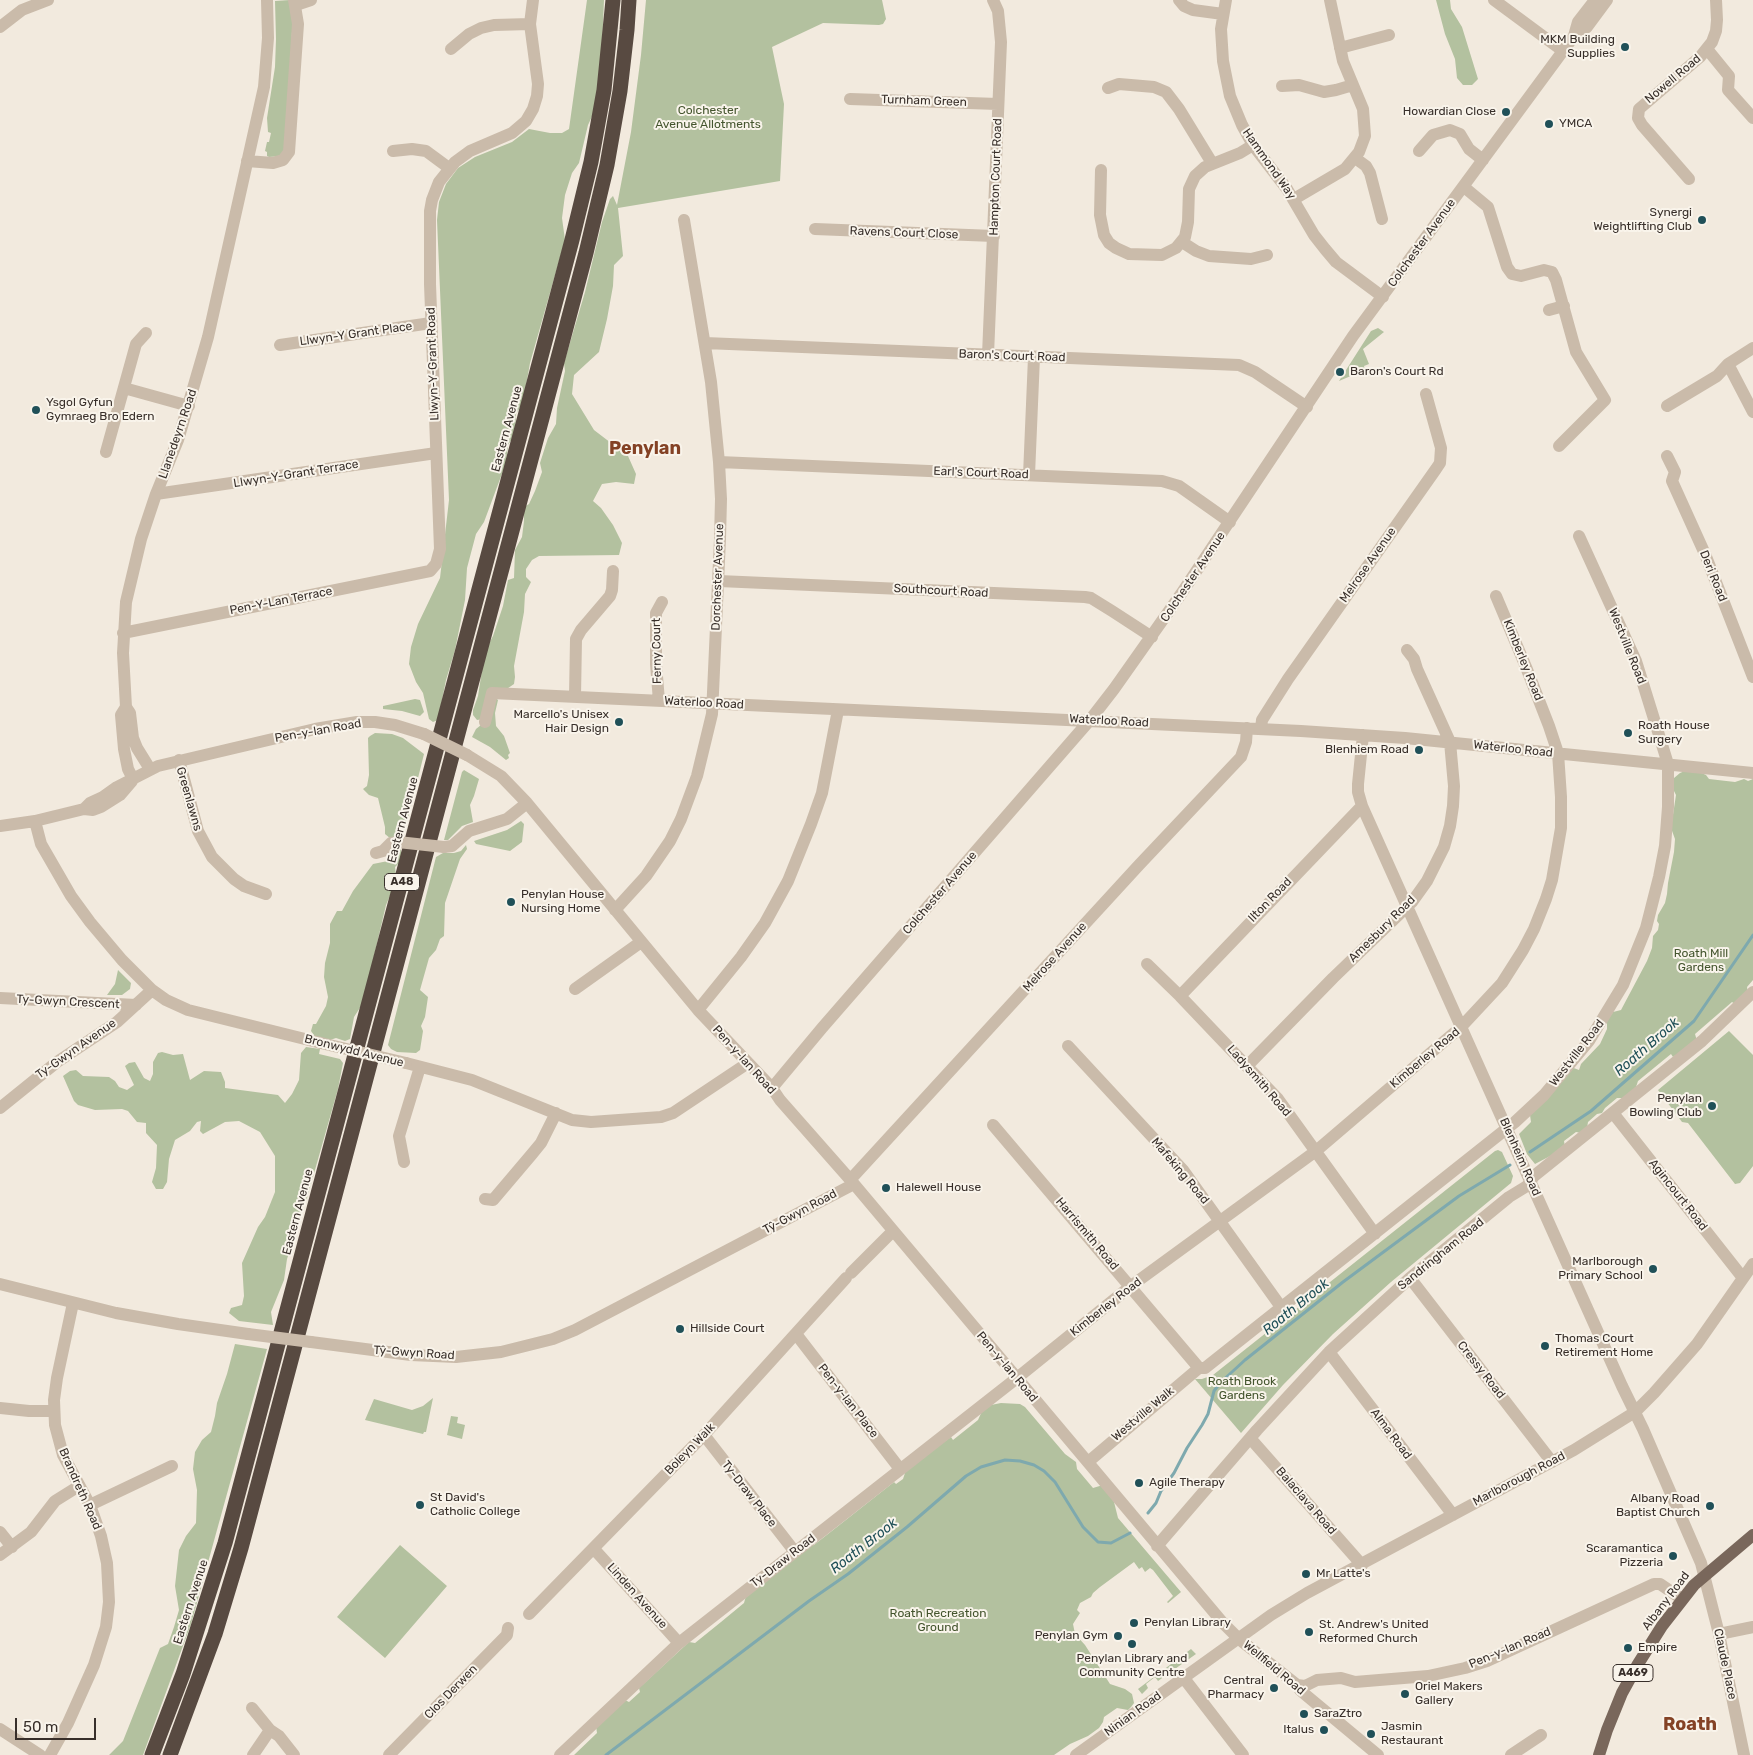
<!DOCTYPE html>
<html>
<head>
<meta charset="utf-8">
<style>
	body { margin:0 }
	#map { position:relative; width:1753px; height:1755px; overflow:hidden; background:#f2eade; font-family:Rubik,sans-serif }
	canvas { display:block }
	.scale { position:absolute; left:15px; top:1718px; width:81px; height:22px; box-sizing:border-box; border:2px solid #382f2a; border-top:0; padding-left:6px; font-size:15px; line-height:18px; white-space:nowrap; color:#382f2a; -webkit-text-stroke:4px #f9f4eb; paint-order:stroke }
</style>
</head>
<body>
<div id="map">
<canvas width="1753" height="1755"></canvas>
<div class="scale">50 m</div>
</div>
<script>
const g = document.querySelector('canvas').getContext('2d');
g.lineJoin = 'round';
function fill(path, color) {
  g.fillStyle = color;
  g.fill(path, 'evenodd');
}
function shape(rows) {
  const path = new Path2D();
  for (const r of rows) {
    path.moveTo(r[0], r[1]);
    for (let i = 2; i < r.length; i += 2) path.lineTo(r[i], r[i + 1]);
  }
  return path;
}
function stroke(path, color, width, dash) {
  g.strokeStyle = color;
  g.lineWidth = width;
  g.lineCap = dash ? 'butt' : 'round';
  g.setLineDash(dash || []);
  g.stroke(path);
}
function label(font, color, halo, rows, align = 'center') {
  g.font = font + ' Rubik,sans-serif';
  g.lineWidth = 4;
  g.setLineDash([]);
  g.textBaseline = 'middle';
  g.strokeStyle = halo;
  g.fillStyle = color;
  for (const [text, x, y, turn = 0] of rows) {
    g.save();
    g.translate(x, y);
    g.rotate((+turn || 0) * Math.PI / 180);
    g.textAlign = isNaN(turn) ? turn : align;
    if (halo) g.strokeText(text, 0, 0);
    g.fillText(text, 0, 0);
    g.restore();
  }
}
fill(shape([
	[290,0,293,9,287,146,282,156,269,157,267,156,267,152,265,151,267,142,269,142,271,133,268,132,267,118,275,67,276,39,275,1],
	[587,0,604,0,602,49,595,110,588,125,579,163,572,173,565,195,562,218,565,240,530,363,523,403,516,414,515,434,508,445,506,463,484,522,476,534,467,568,465,600,455,650,446,680,438,720,433,722,429,719,423,693,416,682,409,664,411,647,418,624,440,578,449,500,437,220,439,202,446,184,458,168,475,157,512,142,529,129,550,133,562,133,569,129],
	[646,0,882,0,886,19,883,24,879,25,823,23,772,47,784,104,780,181,618,208,623,256,614,265,613,286,607,319,599,352,574,375,572,394,594,430,628,456,636,474,634,484,616,482,602,484,593,501,601,508,613,525,622,543,619,555,539,556,532,560,526,569,526,577,531,582,525,594,524,612,514,666,515,677,514,684,495,697,498,700,495,713,496,726,504,736,510,753,508,755,509,758,506,760,490,747,472,737,476,729,481,725,483,719,477,720,473,715,473,710,478,696,485,651,493,636,503,606,508,580,514,578,515,550,522,537,524,521,524,507,529,504,535,491,542,472,540,463,548,438,556,424,557,408,565,371,564,363,585,292,602,222,610,199,613,196,617,205,631,132,641,55],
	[1436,0,1450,0,1451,9,1462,27,1478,79,1472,85,1463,85,1457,78,1455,59,1445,34],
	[1378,328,1384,332,1363,349,1369,364,1364,366,1365,370,1339,381,1371,331],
	[415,699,420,700,424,712,420,716,402,711,383,709,383,706],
	[375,733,392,734,403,738,424,754,408,818,403,834,391,839,385,834,385,827,378,798,369,795,363,789,367,786,369,775,368,738,370,736],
	[464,770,479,779,474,796,470,805,473,822,462,826,448,840,444,840,462,772],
	[1687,770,1697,771,1706,775,1709,779,1735,782,1744,779,1748,781,1753,779,1753,980,1747,987,1748,993,1735,1004,1732,1002,1695,1034,1697,1041,1673,1057,1671,1054,1638,1081,1636,1087,1624,1098,1617,1098,1605,1108,1602,1113,1597,1114,1588,1122,1587,1128,1581,1133,1576,1132,1564,1141,1565,1147,1554,1154,1535,1164,1527,1154,1519,1134,1531,1122,1530,1115,1571,1067,1579,1070,1581,1064,1600,1044,1607,1029,1607,1021,1613,1012,1621,1010,1647,961,1652,948,1653,936,1658,930,1659,924,1657,921,1658,915,1665,903,1667,894,1668,883,1674,852,1675,839,1671,828,1676,795,1672,787,1674,778,1680,773],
	[521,821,524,824,522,842,510,851,476,844,474,841,507,830],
	[466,845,467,849,460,859,445,903,444,936,440,939,436,950,429,958,420,990,428,997,425,1017,421,1026,423,1031,420,1050,416,1053,397,1052,391,1049,388,1045,436,857,443,853,454,853,461,851],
	[400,848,403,856,402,860,395,867,396,876,393,882,394,886,386,905,363,1003,354,1017,350,1039,345,1041,336,1038,330,1040,316,1038,311,1031,313,1024,316,1024,326,1006,328,997,324,977,325,963,330,943,330,924,337,911,342,911,353,891,373,864,388,861,395,849],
	[118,970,131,983,130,989,122,995,107,995,115,984],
	[1729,1031,1753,1055,1753,1166,1740,1183,1735,1184,1688,1123,1682,1122,1658,1090],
	[306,1047,320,1049,319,1054,340,1059,343,1063,338,1089,307,1198,301,1207,300,1220,287,1259,284,1280,271,1312,273,1325,239,1321,229,1313,231,1308,242,1305,244,1296,242,1263,258,1227,265,1217,275,1192,275,1156,260,1132,239,1121,225,1122,203,1134,200,1131,201,1121,197,1122,190,1131,175,1140,169,1159,167,1182,163,1189,156,1189,152,1182,156,1168,157,1145,146,1133,146,1123,137,1122,128,1111,122,1109,95,1110,78,1105,74,1101,63,1076,70,1071,76,1070,83,1076,109,1077,115,1081,119,1087,127,1090,134,1085,125,1066,129,1063,135,1062,144,1078,150,1081,153,1074,153,1062,158,1053,162,1052,173,1055,183,1054,190,1080,204,1071,221,1072,225,1082,225,1088,278,1095,285,1103,292,1094,299,1080,301,1053],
	[1498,1150,1502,1152,1513,1176,1511,1183,1391,1282,1333,1334,1283,1385,1241,1433,1195,1379,1202,1379,1213,1375,1495,1151],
	[235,1344,267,1349,191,1624,143,1755,109,1755,123,1741,160,1648,168,1644,174,1627,179,1610,175,1586,179,1550,186,1536,196,1523,197,1490,193,1469,195,1452,202,1440,211,1432,215,1416,217,1403,227,1374],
	[433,1398,426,1432,424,1432,423,1434,365,1420,374,1399,412,1410,423,1406],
	[1001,1403,1020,1404,1025,1407,1065,1454,1076,1462,1077,1469,1093,1488,1103,1485,1112,1494,1118,1518,1181,1592,1168,1603,1167,1602,1173,1596,1153,1570,1150,1568,1145,1572,1142,1567,1139,1569,1134,1562,1100,1587,1093,1593,1091,1597,1080,1603,1077,1610,1080,1613,1073,1624,1075,1634,1085,1645,1110,1684,1125,1689,1132,1694,1134,1703,1131,1707,1128,1710,1117,1708,1104,1717,1103,1722,1099,1728,1088,1736,1070,1744,1054,1755,574,1755,597,1733,596,1726,623,1699,629,1702,640,1692,639,1688,689,1642,695,1643,721,1622,744,1603,746,1596,805,1547,814,1545,894,1482,896,1484,903,1479,907,1467,951,1437,953,1440,978,1420,983,1409,991,1405],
	[451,1416,458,1417,457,1423,465,1425,462,1439,447,1435],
	[400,1545,447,1586,385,1658,337,1617],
	[1191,1649,1196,1654,1158,1681,1155,1677,1146,1684,1148,1688,1142,1694,1138,1689]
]), '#b3c19f');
stroke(shape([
	[1530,1152,1591,1111,1694,1021,1753,935],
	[1148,1513,1156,1503,1161,1491,1174,1473,1187,1448,1202,1425,1208,1414,1214,1391,1220,1383,1245,1360,1343,1282,1459,1196,1510,1165],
	[606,1755,809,1601,848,1574,907,1527,966,1476,981,1467,1005,1460,1020,1461,1034,1465,1044,1471,1055,1482,1083,1527,1098,1542,1111,1543,1130,1533]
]), '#7ea9ae', 3);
stroke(shape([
	[1179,0,1184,6,1193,10,1223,14],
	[1226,0,1221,29,1223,61,1230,96,1242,125,1253,145,1287,189,1314,235,1325,249,1336,262,1383,297],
	[1494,0,1563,51],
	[296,5,311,0],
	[0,27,22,10,48,0],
	[1574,36,1578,22,1595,0],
	[1340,48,1389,35],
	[451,49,469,34,481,28,494,25,530,24],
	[1707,49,1729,76,1728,90,1753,118],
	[1282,86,1299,85,1324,92,1336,90,1353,85],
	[1108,88,1119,84,1154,87,1166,92,1179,109,1212,163],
	[850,99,998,104],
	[393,151,412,149,426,151,449,168],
	[1419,151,1433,135,1450,130,1460,134,1469,149,1483,160],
	[1355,158,1366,166,1370,173,1382,219],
	[247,161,273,163,283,160,289,152,298,24,294,0],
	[1101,170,1100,215,1104,235,1109,243,1116,248,1129,254,1162,255,1176,248,1185,237,1188,222,1189,189,1195,176,1205,167,1240,153,1253,145],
	[1689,179,1642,125,1638,118,1639,109,1700,57,1712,42,1716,31,1717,20,1716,0],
	[1464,187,1488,207,1507,267,1512,274,1521,276,1544,270,1552,272,1556,280,1576,352,1605,400,1559,446],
	[1294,199,1345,169,1359,152,1365,136,1363,109,1343,61,1330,0],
	[815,229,994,236],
	[1182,242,1196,251,1209,256,1251,259,1267,255],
	[1549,310,1564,306],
	[705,343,1239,365,1255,372,1307,407],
	[280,345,431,323],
	[988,355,1001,42,998,11,993,0],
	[1728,364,1753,412],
	[124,388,189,406],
	[1667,406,1717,376,1728,364,1753,348],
	[106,452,136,344,146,333],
	[1667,456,1675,472,1672,481,1705,554,1753,677],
	[719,462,1162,481,1179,486,1230,522],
	[1029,475,1034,357],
	[156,494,436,453],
	[719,581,1085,597,1091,598,1112,611,1152,637],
	[123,633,430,571,436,564,440,549,430,284,430,211,432,200,439,182,455,162,470,151,512,133,526,121,533,109,537,96,538,84,530,24,533,0],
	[575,697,576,639,581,630,610,596,612,590,613,571],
	[659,701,656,664,656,613,662,602],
	[126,707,121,715,124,749,128,769,133,779],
	[485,722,492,693,1301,731,1405,738,1753,773],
	[1261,729,1262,720,1288,679,1436,469,1440,463,1441,448,1426,394],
	[1363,735,1358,784,1358,792,1362,806,1622,1386,1643,1429,1701,1563,1719,1634,1744,1755],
	[467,755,501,776,527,803,698,1010,772,1088,780,1100,854,1184,1223,1623,1239,1639,1297,1685,1300,1690,1307,1696,1378,1755],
	[179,760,198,831,212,857,234,879,244,886,266,894],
	[150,769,137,748,133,738,130,713,126,707,123,653,126,602,141,539,156,494,178,440,208,337,264,87,268,38,267,0],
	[84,809,90,803,103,797,117,787,158,766,315,729,357,722,375,722,395,725,424,734],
	[35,821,41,844,71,896,90,922,122,960,152,990,166,1000,188,1010,321,1043],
	[0,826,35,821,84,809,93,810,101,807,120,795,132,781],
	[444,847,452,846,469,831,507,819,527,803],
	[376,853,383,851,391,843,398,842],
	[615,910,646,876,670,841,681,819,697,776,712,714,720,539,721,499,719,462,711,382,684,220],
	[1147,964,1180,996,1278,1099,1375,1234],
	[575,989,641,942],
	[1180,996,1362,806],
	[0,998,136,1005],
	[698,1010,741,957,765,923,788,881,811,824,822,793,838,710],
	[1068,1046,1183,1170,1281,1307],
	[406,1063,472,1080,572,1120,591,1122,661,1117,673,1113,748,1063],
	[1247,1066,1333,978,1412,902,1427,881,1444,847,1450,826,1453,806,1454,786,1450,742,1417,669,1414,659,1407,650],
	[772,1088,822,1028,1090,720,1114,689,1181,594,1353,336,1574,36,1587,27,1607,0],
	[0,1108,57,1062,117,1022,152,990],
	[1613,1113,1743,1278],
	[993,1125,1199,1368],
	[404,1162,399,1136,420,1067],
	[850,1180,1139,865,1241,757,1246,742,1247,728],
	[485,1199,493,1200,532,1154,541,1143,556,1113],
	[851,1273,893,1231],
	[1410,1278,1552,1462],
	[0,1284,116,1313,178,1324,248,1334],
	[796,1334,900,1469],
	[311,1342,411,1355,456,1357,501,1352,553,1339,575,1330,854,1184],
	[1329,1352,1453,1515],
	[1199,1368,1205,1368,1515,1122,1544,1095,1589,1041,1623,985,1646,928,1659,877,1665,846,1668,807,1668,764,1636,661,1579,536],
	[0,1408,29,1411,54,1411],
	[704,1435,795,1552],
	[1250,1438,1362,1565],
	[1088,1462,1199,1368],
	[90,1505,172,1466],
	[0,1532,12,1547],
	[1157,1546,1257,1430,1329,1352,1410,1278,1509,1197,1527,1186,1534,1176,1702,1041,1753,992],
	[594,1549,679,1643],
	[0,1555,31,1532,55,1501,79,1486],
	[529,1614,704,1435,846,1278],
	[1719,1634,1753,1627],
	[1183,1677,1243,1755],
	[1297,1685,1305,1686,1317,1680,1341,1678,1355,1682,1428,1676,1465,1668,1487,1661,1654,1584,1660,1584,1682,1599],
	[252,1708,270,1730,253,1755],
	[0,1729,40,1755],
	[270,1730,279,1736,294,1755],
	[50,1755,68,1723,94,1665,106,1627,109,1602,107,1563,101,1536,90,1505,63,1455,55,1425,54,1400,57,1378,73,1303],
	[389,1755,507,1635,508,1628],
	[560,1755,679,1643,1017,1378,1131,1286,1316,1151,1461,1027,1502,983,1523,950,1534,929,1546,899,1552,880,1561,828,1561,797,1558,753,1549,726,1526,667,1496,596],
	[1076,1755,1271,1615,1307,1593,1574,1450,1635,1412,1654,1393,1697,1344,1753,1264],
	[1511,1755,1541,1735]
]), '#cabbaa', 12);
stroke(shape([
	[1599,1755,1607,1730,1622,1693,1638,1664,1662,1626,1694,1585,1753,1535]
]), '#79675b', 12);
stroke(shape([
	[152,1755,183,1674,225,1543,572,240,591,162,604,90,613,0],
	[170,1755,215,1634,241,1548,586,253,607,165,620,91,627,30,629,0]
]), '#584a41', 15);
stroke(shape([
	[424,734,467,755],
	[398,842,444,847],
	[321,1043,406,1063],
	[248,1334,311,1342]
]), '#cabbaa', 12);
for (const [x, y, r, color] of [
	[1625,47,5,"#205058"],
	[1506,112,5,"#205058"],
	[1549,124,5,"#205058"],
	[1702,220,5,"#205058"],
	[1340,372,5,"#205058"],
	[36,410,5,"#205058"],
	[619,722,5,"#205058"],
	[1628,733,5,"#205058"],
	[1419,750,5,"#205058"],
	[511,902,5,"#205058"],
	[1712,1106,5,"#205058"],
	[886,1188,5,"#205058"],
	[1653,1269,5,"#205058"],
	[680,1329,5,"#205058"],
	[1545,1346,5,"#205058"],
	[1139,1483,5,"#205058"],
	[420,1505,5,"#205058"],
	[1710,1506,5,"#205058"],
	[1673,1556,5,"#205058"],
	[1306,1574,5,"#205058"],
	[1134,1623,5,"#205058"],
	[1309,1632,5,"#205058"],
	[1118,1636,5,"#205058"],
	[1132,1644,5,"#205058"],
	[1628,1648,5,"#205058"],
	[1274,1688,5,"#205058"],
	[1405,1694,5,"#205058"],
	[1304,1714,5,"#205058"],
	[1324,1730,5,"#205058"],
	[1371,1734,5,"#205058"]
]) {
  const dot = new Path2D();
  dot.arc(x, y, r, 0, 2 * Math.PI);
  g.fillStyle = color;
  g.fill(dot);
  stroke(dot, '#f9f4eb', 2);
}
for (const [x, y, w] of [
	[402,882,35],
	[1633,1673,40]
]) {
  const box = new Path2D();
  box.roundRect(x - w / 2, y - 8.5, w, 17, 4);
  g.fillStyle = '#f9f4eb';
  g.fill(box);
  stroke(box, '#382f2a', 1);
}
label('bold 11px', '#382f2a', null, [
	["A48",402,882],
	["A469",1633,1673]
]);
label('12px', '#382f2a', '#f9f4eb', [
	["MKM Building",1615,40,"right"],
	["Supplies",1615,54,"right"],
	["Howardian Close",1496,112,"right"],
	["YMCA",1559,124],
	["Synergi",1692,213,"right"],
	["Weightlifting Club",1692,227,"right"],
	["Baron's Court Rd",1350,372],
	["Ysgol Gyfun",46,403],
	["Gymraeg Bro Edern",46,417],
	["Marcello's Unisex",609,715,"right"],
	["Hair Design",609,729,"right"],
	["Roath House",1638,726],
	["Surgery",1638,740],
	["Blenhiem Road",1409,750,"right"],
	["Penylan House",521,895],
	["Nursing Home",521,909],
	["Penylan",1702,1099,"right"],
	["Bowling Club",1702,1113,"right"],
	["Halewell House",896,1188],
	["Marlborough",1643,1262,"right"],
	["Primary School",1643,1276,"right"],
	["Hillside Court",690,1329],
	["Thomas Court",1555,1339],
	["Retirement Home",1555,1353],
	["Agile Therapy",1149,1483],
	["St David's",430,1498],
	["Catholic College",430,1512],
	["Albany Road",1700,1499,"right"],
	["Baptist Church",1700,1513,"right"],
	["Scaramantica",1663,1549,"right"],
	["Pizzeria",1663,1563,"right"],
	["Mr Latte's",1316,1574],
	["Penylan Library",1144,1623],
	["St. Andrew's United",1319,1625],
	["Reformed Church",1319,1639],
	["Penylan Gym",1108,1636,"right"],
	["Empire",1638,1648],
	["Penylan Library and",1132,1659,"center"],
	["Community Centre",1132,1673,"center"],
	["Central",1264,1681,"right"],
	["Pharmacy",1264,1695,"right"],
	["Oriel Makers",1415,1687],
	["Gallery",1415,1701],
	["SaraZtro",1314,1714],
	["Jasmin",1381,1727],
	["Restaurant",1381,1741],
	["Italus",1314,1730,"right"]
], 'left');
label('12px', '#382f2a', '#f9f4eb', [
	["Nowell Road",1673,79,-40],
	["Turnham Green",924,101,2],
	["Hammond Way",1269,164,55],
	["Hampton Court Road",996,177,-88],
	["Ravens Court Close",904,233,2],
	["Colchester Avenue",1422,243,-54],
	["Llwyn-Y Grant Place",356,334,-8],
	["Baron's Court Road",1012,356,2],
	["Llwyn-Y-Grant Road",433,364,-92],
	["Eastern Avenue",507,429,-75],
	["Llanedeyrn Road",178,434,-71],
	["Earl's Court Road",981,473,2],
	["Llwyn-Y-Grant Terrace",296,474,-9],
	["Melrose Avenue",1368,565,-55],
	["Deri Road",1713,576,68],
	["Dorchester Avenue",718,577,-88],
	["Colchester Avenue",1193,577,-56],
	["Southcourt Road",941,591,3],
	["Pen-Y-Lan Terrace",281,601,-11],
	["Westville Road",1627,646,68],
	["Ferny Court",657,651,-91],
	["Kimberley Road",1523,660,68],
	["Waterloo Road",704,703,3],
	["Waterloo Road",1109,721,3],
	["Pen-y-lan Road",318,731,-10],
	["Waterloo Road",1513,749,6],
	["Greenlawns",189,799,74],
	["Eastern Avenue",403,820,-75],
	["Colchester Avenue",940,893,-49],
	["Ilton Road",1270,900,-46],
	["Amesbury Road",1382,929,-45],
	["Melrose Avenue",1055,957,-48],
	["Ty-Gwyn Crescent",68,1002,3],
	["Ty-Gwyn Avenue",76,1049,-35],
	["Bronwydd Avenue",354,1051,14],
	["Westville Road",1577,1053,-52],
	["Kimberley Road",1425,1058,-40],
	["Pen-y-lan Road",744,1060,48],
	["Ladysmith Road",1259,1081,49],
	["Blenheim Road",1520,1157,66],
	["Mafeking Road",1180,1171,50],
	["Agincourt Road",1678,1195,52],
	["Eastern Avenue",298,1212,-75],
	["Tŷ-Gwyn Road",800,1212,-28],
	["Harrismith Road",1087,1234,50],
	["Sandringham Road",1441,1254,-39],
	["Kimberley Road",1106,1307,-38],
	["Tŷ-Gwyn Road",414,1353,4],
	["Pen-y-lan Road",1007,1367,50],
	["Cressy Road",1481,1370,52],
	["Pen-y-lan Place",848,1401,52],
	["Westville Walk",1143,1414,-40],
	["Alma Road",1391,1434,53],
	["Boleyn Walk",690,1449,-46],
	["Marlborough Road",1519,1479,-28],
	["Brandreth Road",80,1489,66],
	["Ty-Draw Place",749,1494,52],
	["Balaclava Road",1306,1501,49],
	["Ty-Draw Road",783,1561,-38],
	["Linden Avenue",637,1596,48],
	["Albany Road",1666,1601,-53],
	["Eastern Avenue",191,1602,-72],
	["Pen-y-lan Road",1510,1648,-23],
	["Claude Place",1725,1664,78],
	["Wellfield Road",1274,1668,40],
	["Clos Derwen",451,1692,-46],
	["Ninian Road",1133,1714,-36]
]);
label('12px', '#44552e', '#f9f4eb', [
	["Colchester",708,111],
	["Avenue Allotments",708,125],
	["Roath Mill",1701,954],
	["Gardens",1701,968],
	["Roath Brook",1242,1382],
	["Gardens",1242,1396],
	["Roath Recreation",938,1614],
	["Ground",938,1628]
]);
label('italic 14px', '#205058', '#f9f4eb', [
	["Roath Brook",1647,1047,-41],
	["Roath Brook",1296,1307,-39],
	["Roath Brook",864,1546,-38]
]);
label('bold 18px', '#844225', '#f9f4eb', [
	["Penylan",645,449],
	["Roath",1690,1725]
]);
</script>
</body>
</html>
